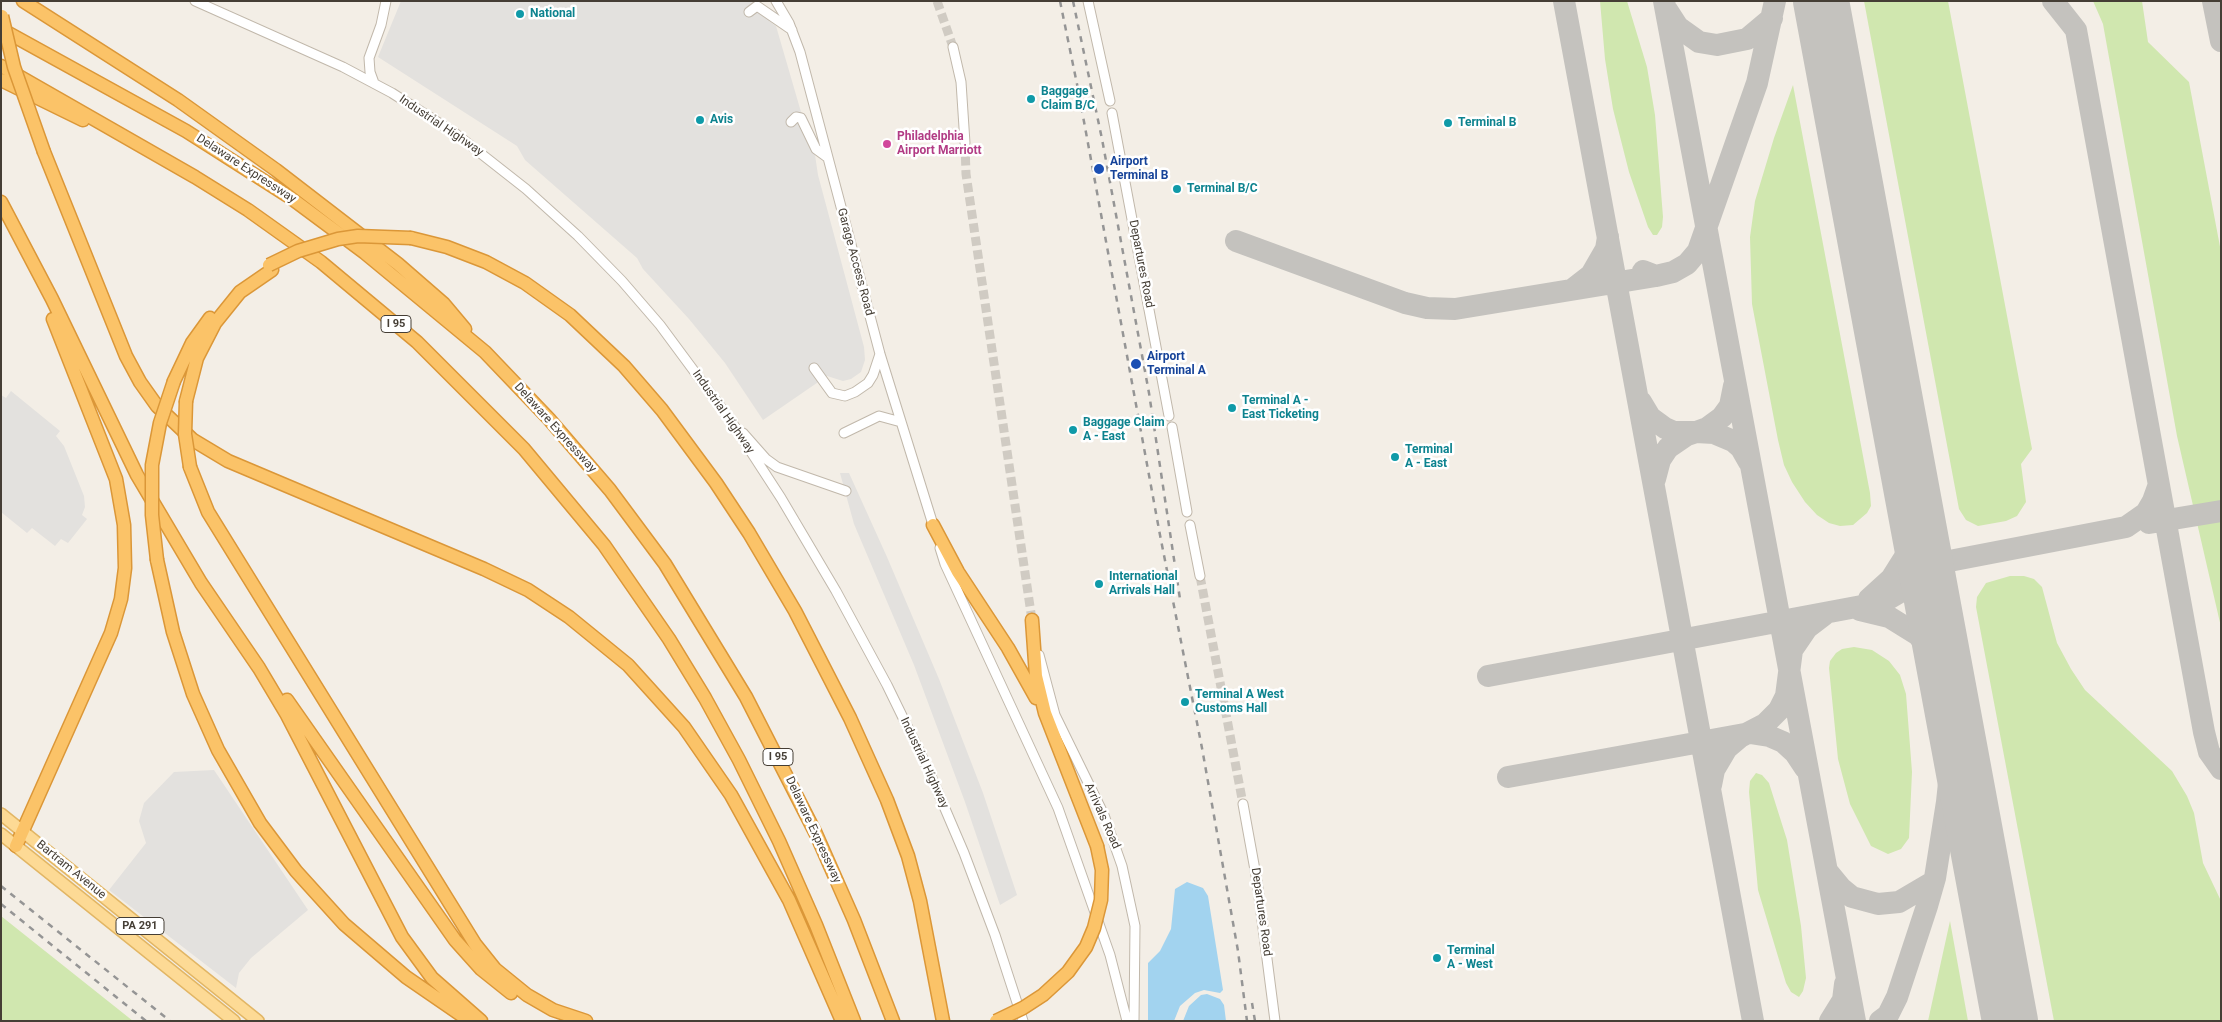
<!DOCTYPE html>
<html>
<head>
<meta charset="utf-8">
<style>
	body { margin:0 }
	#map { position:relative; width:2222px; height:1022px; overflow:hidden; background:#f3eee6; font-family:Roboto,sans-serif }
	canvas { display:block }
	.frame { position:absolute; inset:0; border:2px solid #453e35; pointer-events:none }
</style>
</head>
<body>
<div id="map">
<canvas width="2222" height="1022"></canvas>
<div class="frame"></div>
</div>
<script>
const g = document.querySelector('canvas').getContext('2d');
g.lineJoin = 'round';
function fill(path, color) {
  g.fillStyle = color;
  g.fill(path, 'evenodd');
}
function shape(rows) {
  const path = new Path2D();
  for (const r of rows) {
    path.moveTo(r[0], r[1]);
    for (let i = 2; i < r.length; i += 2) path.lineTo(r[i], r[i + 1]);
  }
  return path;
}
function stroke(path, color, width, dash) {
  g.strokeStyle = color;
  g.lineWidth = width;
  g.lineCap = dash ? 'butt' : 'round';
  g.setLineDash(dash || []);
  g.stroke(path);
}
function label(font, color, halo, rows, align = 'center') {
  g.font = font + ' Roboto,sans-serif';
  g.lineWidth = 5;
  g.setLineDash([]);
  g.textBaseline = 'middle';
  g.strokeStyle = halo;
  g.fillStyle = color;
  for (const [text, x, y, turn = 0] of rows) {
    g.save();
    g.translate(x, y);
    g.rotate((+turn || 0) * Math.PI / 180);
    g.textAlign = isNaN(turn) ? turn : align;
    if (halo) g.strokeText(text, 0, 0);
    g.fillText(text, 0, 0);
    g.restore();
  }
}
fill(shape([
	[1600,1,1627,1,1647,67,1655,115,1663,217,1662,227,1657,235,1653,235,1648,227,1629,172,1613,109,1605,59],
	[1864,1,1948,1,2032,449,2021,464,2026,502,2017,516,2006,521,1978,526,1966,520,1959,509],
	[2093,1,2142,1,2148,42,2189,82,2221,252,2221,627,2177,436,2103,24],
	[1793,85,1870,493,1871,506,1867,513,1853,525,1840,526,1829,523,1817,515,1805,502,1792,482,1784,465,1778,440,1752,304,1750,237,1755,201,1774,138],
	[2024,576,2034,579,2042,587,2057,643,2071,669,2085,690,2172,771,2187,796,2194,813,2203,863,2221,901,2221,1021,2054,1021,1976,607,1977,597,1986,583,2010,576],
	[1854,647,1872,650,1889,661,1900,675,1906,694,1912,772,1909,838,1901,849,1888,854,1871,846,1850,804,1838,759,1829,668,1830,661,1836,653,1842,649],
	[1756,773,1762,775,1769,783,1787,840,1801,926,1806,978,1803,991,1799,997,1791,992,1786,983,1758,890,1749,792,1750,781],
	[1,916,133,1021,1,1021],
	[1950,921,1968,1021,1928,1021]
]), '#d0e7af');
fill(shape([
	[401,1,759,1,773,15,769,21,776,26,801,112,807,118,814,134,807,138,815,155,818,175,864,347,865,360,861,372,851,379,843,381,827,376,763,420,725,363,689,319,643,269,637,258,525,160,517,146,378,57],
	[11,391,60,431,56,436,64,446,84,496,85,507,82,515,87,519,68,543,61,539,55,546,32,528,27,533,1,512,1,395,6,398],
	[840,473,849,473,887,557,939,679,983,793,1017,895,1000,905,965,802,914,665,854,524],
	[214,770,308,910,251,958,239,973,236,988,109,890,146,843,139,821,144,803,174,772]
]), '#e3e1de');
fill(shape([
	[1187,882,1203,888,1208,896,1223,990,1220,993,1204,990,1195,993,1180,1006,1174,1021,1148,1021,1148,963,1160,951,1171,929,1175,889],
	[1207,994,1220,999,1224,1005,1226,1021,1183,1021,1189,1006,1201,995]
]), '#a2d3ef');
stroke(shape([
	[1564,1,1753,1021],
	[1664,1,1855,1021],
	[2053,1,2076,30,2204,732,2209,752,2221,769],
	[2213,1,2221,41],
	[1667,10,1678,27,1699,42,1717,45,1747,39,1772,18],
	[1236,241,1405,303,1427,308,1455,309,1656,276],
	[1643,271,1656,276,1673,272,1687,264,1698,251,1757,83,1775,1],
	[1573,289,1591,275,1606,249,1608,237],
	[1641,402,1650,417,1665,428,1674,432,1696,432,1707,428,1722,417,1730,406,1734,386],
	[1655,479,1660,460,1668,448,1687,435,1696,432,1714,433,1733,441,1741,448,1749,462],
	[2149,523,2221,511],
	[1869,599,1891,579,1908,552,1913,530,1913,496],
	[1860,610,1889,617,1918,635,1937,659,1947,683],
	[1488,676,1883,602,1900,592,1921,572,1939,563,2126,527,2146,513,2153,501,2158,487],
	[1508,777,1750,733,1769,736,1783,742,1795,753,1805,768],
	[1711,785,1714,770,1727,748,1740,737,1765,724,1779,710,1786,696,1792,650,1807,628,1824,615],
	[1827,871,1841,888,1852,897,1878,904,1899,902,1933,882],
	[1830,1021,1843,1000,1845,984],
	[1880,1021,1888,1015,1897,997,1927,906,1935,878,1947,802,1955,726]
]), '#c4c2be', 22);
stroke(shape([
	[1821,1,2010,1021]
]), '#c4c2be', 56);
stroke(shape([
	[937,1,953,47],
	[965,143,966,174,1032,620],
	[1200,576,1243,804]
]), '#d0cbc3', 9, [9, 4.5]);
const minor = shape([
	[195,1,343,67,392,93,456,134,526,189,578,236,622,281,660,325,731,421,781,498,836,591,887,685,928,769,964,853,995,935,1023,1021],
	[776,1,789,23,800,52,880,354,935,531],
	[1088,1,1110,101],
	[749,12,757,6,792,30],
	[953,47,961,82,965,143],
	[374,83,370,72,369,58,381,25,386,1],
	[1112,113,1169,416],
	[791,122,796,117,801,118,816,149,827,157],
	[814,368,832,393,845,396,855,392,868,383,873,375,880,354],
	[1172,427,1187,512],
	[743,433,766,459,777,467,846,491],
	[844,433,879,416,901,422],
	[1190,525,1200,576],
	[940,548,945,564,1058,808,1110,955,1127,1021],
	[1039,655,1055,715,1104,815,1122,866,1135,926,1134,1021],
	[1243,804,1257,881,1275,1021]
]);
const major = shape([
	[1,814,258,1021],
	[1,834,234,1021]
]);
const highway = shape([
	[23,1,178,100,276,170,398,264,444,304,465,329],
	[1,29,186,131,291,198,365,253,485,352,549,419,610,490,665,564,746,697,816,834,854,920,893,1021],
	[1,66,195,177,248,210,321,262,417,342,524,449,604,545,669,639,705,698,739,760,779,841,816,925,854,1021],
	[1,80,83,120],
	[44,152,126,356,140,382,157,406,193,440,228,461,484,569,528,590,569,617,628,665,684,727,731,795,789,900,842,1021],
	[1,202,52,299,137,475,201,583,259,668,287,715,402,937,432,978,481,1021],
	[411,238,447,247,486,262,525,283,570,315,624,366,662,410,716,483,749,533,795,611,850,718,887,800,908,856,920,901,943,1021],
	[174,381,192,343,210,318],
	[186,401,197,358,215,323,240,292,272,270],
	[190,467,208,512,475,944,495,969,527,995,553,1010,586,1021],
	[933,525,958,572,1008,648,1036,698],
	[157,560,173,632,193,694,218,750,260,823,296,871,344,924,406,977,467,1019],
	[1032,620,1036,676,1045,713,1097,846],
	[287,700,455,940,481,969,511,993],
	[16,846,111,633,121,599,125,568,124,525,116,479,53,319]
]);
stroke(minor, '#c1b8ab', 11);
stroke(major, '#e2b665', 14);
stroke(highway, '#db9738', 15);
stroke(minor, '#fff', 9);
stroke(major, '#fdda95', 11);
stroke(highway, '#fbc368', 12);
stroke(shape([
	[1060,1,1078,89,1160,535,1202,748,1238,951,1247,1021],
	[1073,1,1102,139,1149,393,1180,599],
	[1,886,170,1021],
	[1,904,146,1021],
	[1252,1003,1255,1021]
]), '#959595', 2.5, [6, 6]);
const highwayBridge = shape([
	[2,16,14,67,44,152],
	[269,265,298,251,338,239,358,236,411,238],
	[186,401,185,434,190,467],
	[157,560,152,515,152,465,160,423,174,381],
	[996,1021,1023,1008,1043,995,1068,972,1086,947,1094,928,1101,900,1102,870,1097,846]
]);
stroke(highwayBridge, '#db9738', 15, []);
stroke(highwayBridge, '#fbc368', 12);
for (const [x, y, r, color] of [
	[520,14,5,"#0f9aa8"],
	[1031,99,5,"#0f9aa8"],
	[700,120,5,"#0f9aa8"],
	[1448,123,5,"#0f9aa8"],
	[887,144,5,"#d1479c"],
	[1099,169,6,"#1a4fb4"],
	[1177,189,5,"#0f9aa8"],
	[1136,364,6,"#1a4fb4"],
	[1232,408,5,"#0f9aa8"],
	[1073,430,5,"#0f9aa8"],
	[1395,457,5,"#0f9aa8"],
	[1099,584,5,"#0f9aa8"],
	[1185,702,5,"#0f9aa8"],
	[1437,958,5,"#0f9aa8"]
]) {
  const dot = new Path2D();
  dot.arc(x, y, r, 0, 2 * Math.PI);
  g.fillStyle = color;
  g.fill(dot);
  stroke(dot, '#fff', 2);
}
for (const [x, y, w] of [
	[396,324,30],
	[778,757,30],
	[140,926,48]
]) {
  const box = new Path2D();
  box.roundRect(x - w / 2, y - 8.5, w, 17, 4);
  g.fillStyle = '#fff';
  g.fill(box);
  stroke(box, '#453e35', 1);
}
label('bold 11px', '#453e35', null, [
	["I 95",396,324],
	["I 95",778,757],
	["PA 291",140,926]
]);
label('bold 12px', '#0d838f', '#fff', [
	["National",530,14],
	["Baggage",1041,92],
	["Claim B/C",1041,106],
	["Avis",710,120],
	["Terminal B",1458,123],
	["Terminal B/C",1187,189],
	["Terminal A -",1242,401],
	["East Ticketing",1242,415],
	["Baggage Claim",1083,423],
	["A - East",1083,437],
	["Terminal",1405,450],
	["A - East",1405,464],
	["International",1109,577],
	["Arrivals Hall",1109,591],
	["Terminal A West",1195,695],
	["Customs Hall",1195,709],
	["Terminal",1447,951],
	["A - West",1447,965]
], 'left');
label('12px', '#453e35', '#fff', [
	["Industrial Highway",441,126,34],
	["Delaware Expressway",246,169,33],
	["Garage Access Road",855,262,75],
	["Departures Road",1141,264,79],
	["Industrial Highway",723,412,55],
	["Delaware Expressway",555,428,48],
	["Industrial Highway",924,763,65],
	["Arrivals Road",1102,816,66],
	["Delaware Expressway",813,830,65],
	["Bartram Avenue",71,870,39],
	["Departures Road",1261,912,82]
]);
label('bold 12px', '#b23c85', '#fff', [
	["Philadelphia",897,137],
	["Airport Marriott",897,151]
], 'left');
label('bold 12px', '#164399', '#fff', [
	["Airport",1110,162],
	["Terminal B",1110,176],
	["Airport",1147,357],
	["Terminal A",1147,371]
], 'left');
</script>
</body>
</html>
